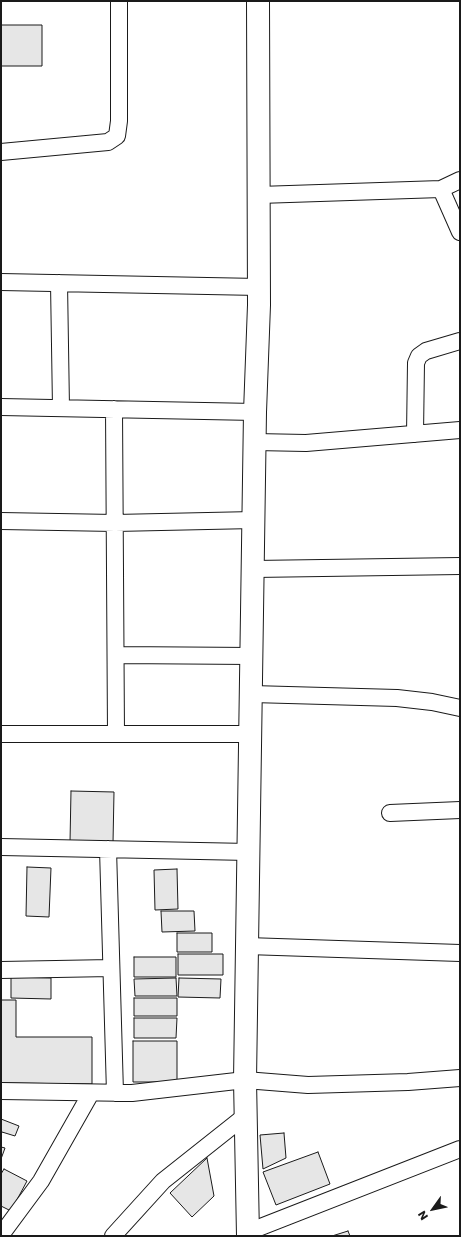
<!DOCTYPE html>
<html>
<head>
<meta charset="utf-8">
<style>
	body { margin:0 }
	#map { position:relative; width:461px; height:1237px; overflow:hidden; background:#fff; font-family:Poppins,sans-serif }
	canvas { display:block }
	.frame { position:absolute; inset:0; border:2px solid #1a1a1a; pointer-events:none }
	.north { position:absolute; left:413px; top:1189px; width:40px; height:40px; -webkit-text-stroke:3px #fff; paint-order:stroke; rotate:237deg; font-size:11px; font-weight:700; line-height:16px; text-align:center; color:#1a1a1a }
	.north::after { content:''; display:block; margin:auto; width:14px; height:18px; background:#1a1a1a; clip-path:polygon(50% 0,100% 100%,50% 72%,0 100%) }
</style>
</head>
<body>
<div id="map">
<canvas width="461" height="1237"></canvas>
<div class="frame"></div>
<div class="north">N</div>
</div>
<script>
const g = document.querySelector('canvas').getContext('2d');
g.lineJoin = 'round';
function fill(path, color) {
  g.fillStyle = color;
  g.fill(path, 'evenodd');
}
function shape(rows) {
  const path = new Path2D();
  for (const r of rows) {
    path.moveTo(r[0], r[1]);
    for (let i = 2; i < r.length; i += 2) path.lineTo(r[i], r[i + 1]);
  }
  return path;
}
function stroke(path, color, width, dash) {
  g.strokeStyle = color;
  g.lineWidth = width;
  g.lineCap = dash ? 'butt' : 'round';
  g.setLineDash(dash || []);
  g.stroke(path);
}
const building = shape([
	[1,25,42,25,42,66,1,66,1,25],
	[71,791,114,792,113,843,70,842,71,791],
	[27,867,51,868,49,917,26,916,27,867],
	[177,869,178,909,155,910,154,870,177,869],
	[161,911,194,911,195,931,162,932,161,911],
	[177,933,212,933,212,952,177,952,177,933],
	[178,954,223,954,223,975,178,975,178,954],
	[134,957,176,957,176,977,134,977,134,957],
	[11,977,51,978,51,999,11,998,11,977],
	[176,978,177,996,135,996,134,979,176,978],
	[179,978,221,979,220,998,178,997,179,978],
	[134,998,177,998,177,1016,134,1016,134,998],
	[1,1000,16,1000,16,1037,92,1037,92,1084,1,1083,1,1000],
	[134,1018,177,1018,176,1038,134,1038,134,1018],
	[133,1041,177,1041,177,1082,133,1082,133,1041],
	[1,1119,19,1126,15,1136,2,1132,1,1135,1,1119],
	[284,1133,286,1158,263,1169,260,1135,284,1133],
	[1,1147,5,1148,1,1159,1,1147],
	[318,1152,330,1184,276,1205,263,1172,318,1152],
	[207,1158,214,1196,192,1217,170,1193,207,1158],
	[4,1169,27,1181,11,1211,1,1206,1,1174,4,1169],
	[348,1231,350,1236,332,1236,348,1231]
]);
fill(building, '#e6e6e6');
stroke(building, '#1a1a1a', 1);
const street = shape([
	[1,152,108,142,117,136,119,121,119,1],
	[441,189,460,232],
	[259,195,441,189,460,180],
	[1,282,259,287],
	[59,283,61,408],
	[1,407,255,412],
	[114,409,116,734],
	[415,434,416,363,419,356,426,351,460,341],
	[255,442,306,443,460,430],
	[1,521,115,523,254,520],
	[254,569,460,566],
	[116,655,252,656],
	[252,694,397,698,432,702,460,708],
	[1,734,251,734],
	[390,813,460,810],
	[1,847,249,852],
	[108,849,115,1093],
	[247,946,460,953],
	[1,970,111,968],
	[1,1091,132,1093,245,1080,308,1085,408,1082,460,1078],
	[248,1232,460,1149],
	[1,1235,41,1181,91,1093],
	[113,1236,163,1181,245,1116]
]);
const secondary = shape([
	[248,1236,245,1080,255,412,259,305,258,1]
]);
stroke(street, '#1a1a1a', 18);
stroke(secondary, '#1a1a1a', 24);
stroke(street, '#fff', 16);
stroke(secondary, '#fff', 22);
</script>
</body>
</html>
